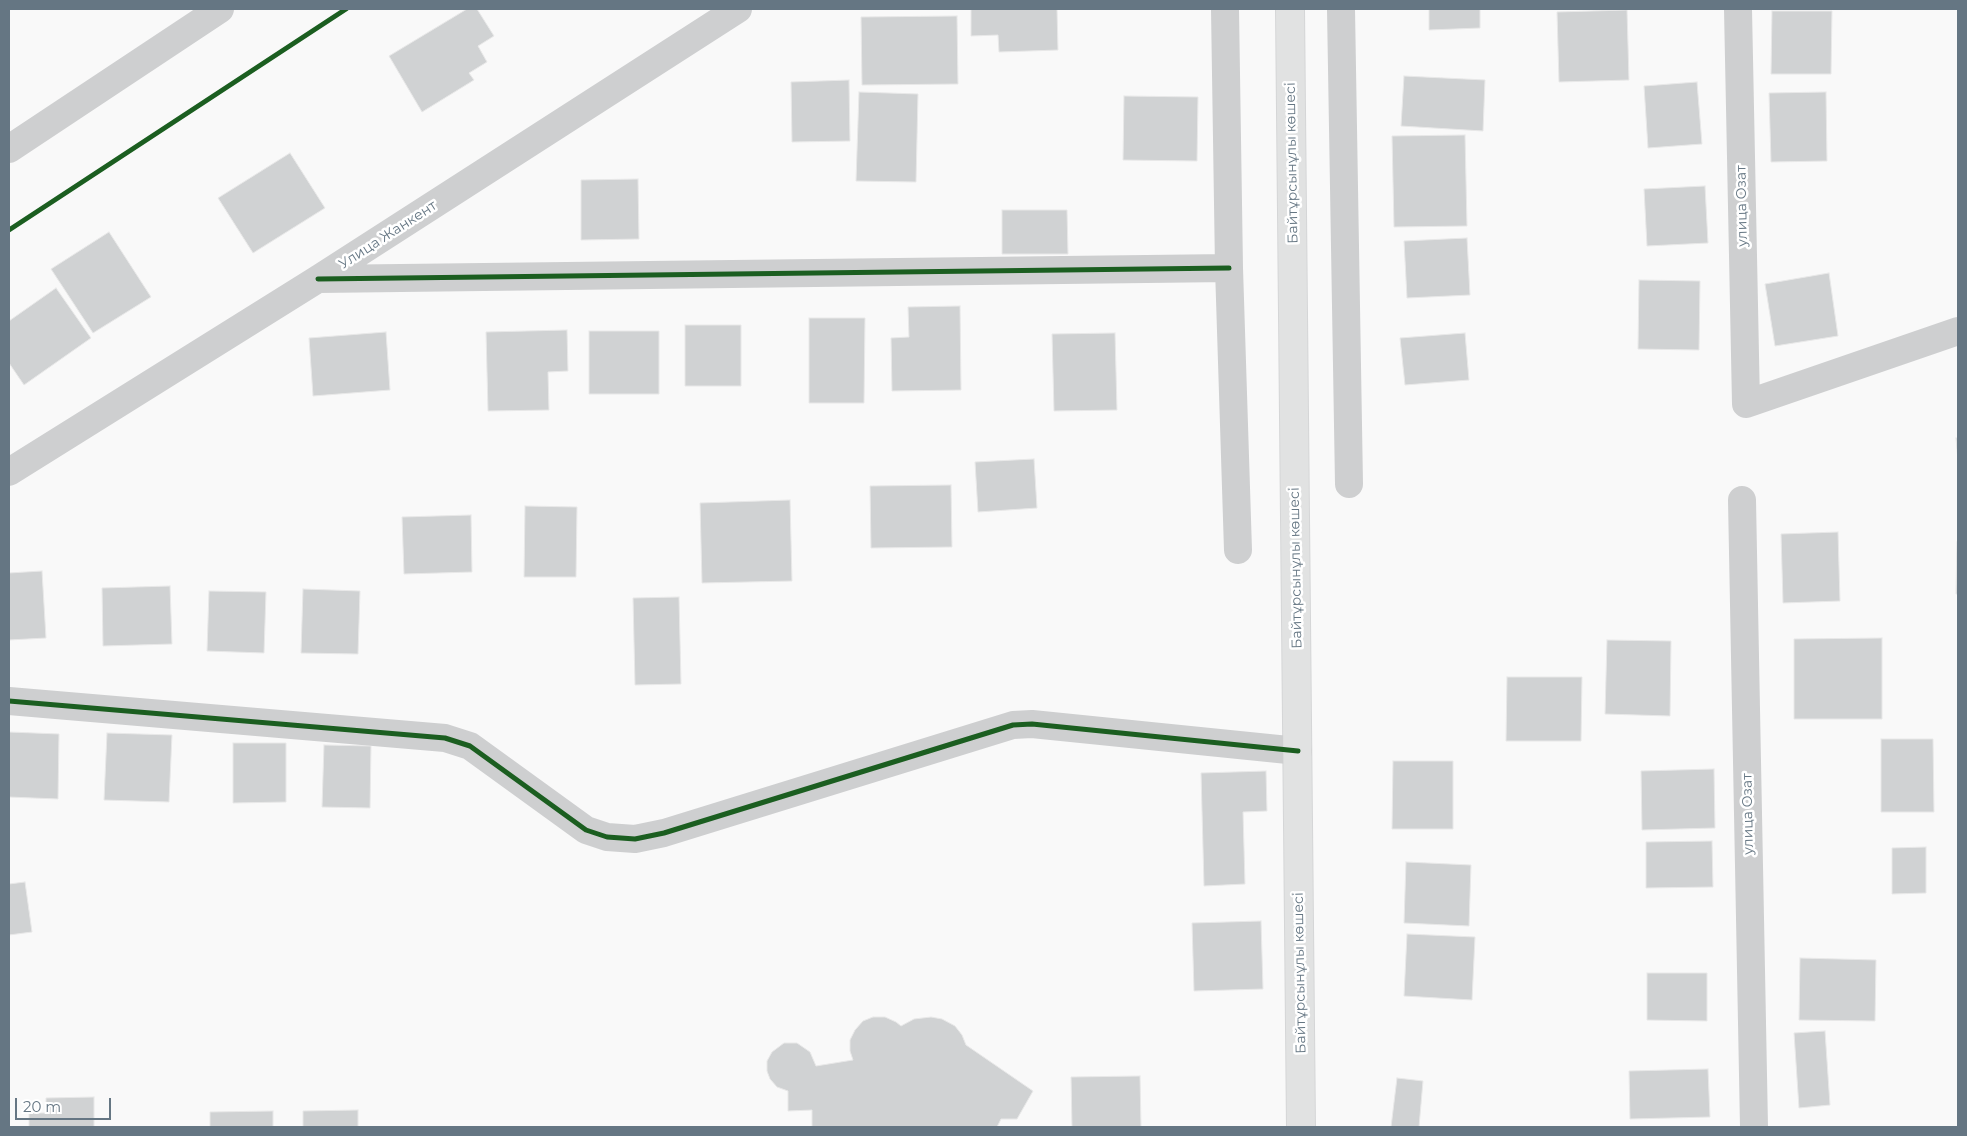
<!DOCTYPE html>
<html>
<head>
<meta charset="utf-8">
<style>
	body { margin:0 }
	#map { position:relative; width:1967px; height:1136px; overflow:hidden; background:#f9f9f9; font-family:Montserrat,sans-serif }
	canvas { display:block }
	.frame { position:absolute; inset:0; border:10px solid #657683; pointer-events:none }
	.scale { position:absolute; left:15px; top:1098px; width:96px; height:22px; box-sizing:border-box; border:2px solid #657683; border-top:0; padding-left:6px; font-size:15px; line-height:18px; white-space:nowrap; color:#657683; -webkit-text-stroke:4px #fff; paint-order:stroke }
</style>
</head>
<body>
<div id="map">
<canvas width="1967" height="1136"></canvas>
<div class="frame"></div>
<div class="scale">20 m</div>
</div>
<script>
const g = document.querySelector('canvas').getContext('2d');
g.lineJoin = 'round';
function fill(path, color) {
  g.fillStyle = color;
  g.fill(path, 'evenodd');
}
function shape(rows) {
  const path = new Path2D();
  for (const r of rows) {
    path.moveTo(r[0], r[1]);
    for (let i = 2; i < r.length; i += 2) path.lineTo(r[i], r[i + 1]);
  }
  return path;
}
function stroke(path, color, width, dash) {
  g.strokeStyle = color;
  g.lineWidth = width;
  g.lineCap = dash ? 'butt' : 'round';
  g.setLineDash(dash || []);
  g.stroke(path);
}
function label(font, color, halo, rows, align = 'center') {
  g.font = font + ' Montserrat,sans-serif';
  g.lineWidth = 5;
  g.setLineDash([]);
  g.textBaseline = 'middle';
  g.strokeStyle = halo;
  g.fillStyle = color;
  for (const [text, x, y, turn = 0] of rows) {
    g.save();
    g.translate(x, y);
    g.rotate((+turn || 0) * Math.PI / 180);
    g.textAlign = isNaN(turn) ? turn : align;
    if (halo) g.strokeText(text, 0, 0);
    g.fillText(text, 0, 0);
    g.restore();
  }
}
const building = shape([
	[467,9,477,9,494,36,478,46,487,62,469,73,474,80,422,112,389,56,467,9],
	[971,9,1057,9,1058,50,999,52,998,35,971,36,971,9],
	[1429,9,1480,9,1480,28,1429,30,1429,9],
	[1627,10,1629,80,1559,82,1557,12,1627,10],
	[1772,11,1832,11,1831,74,1771,74,1772,11],
	[957,16,958,84,862,85,861,17,957,16],
	[1404,76,1485,80,1483,131,1401,126,1404,76],
	[849,80,850,141,792,142,791,82,849,80],
	[1697,82,1702,144,1648,148,1644,86,1697,82],
	[859,92,918,94,916,182,856,181,859,92],
	[1826,92,1827,161,1771,162,1769,93,1826,92],
	[1124,96,1198,97,1197,161,1123,160,1124,96],
	[1465,135,1467,226,1394,227,1392,136,1465,135],
	[290,153,325,208,253,253,218,198,290,153],
	[638,179,639,239,581,240,581,180,638,179],
	[1705,186,1708,243,1647,246,1644,189,1705,186],
	[1002,210,1067,210,1068,254,1002,254,1002,210],
	[109,232,151,297,93,333,51,269,109,232],
	[1467,238,1470,295,1407,298,1404,241,1467,238],
	[1829,273,1838,336,1775,346,1765,284,1829,273],
	[1639,280,1700,281,1699,350,1638,349,1639,280],
	[56,288,91,338,24,385,9,363,9,321,56,288],
	[960,306,961,390,892,391,891,338,909,337,908,307,960,306],
	[809,318,865,318,864,403,809,403,809,318],
	[685,325,741,325,741,386,685,386,685,325],
	[567,330,568,371,548,372,549,410,488,411,486,332,567,330],
	[589,331,659,331,659,394,589,394,589,331],
	[386,332,390,390,313,396,309,338,386,332],
	[1115,333,1117,410,1054,411,1052,334,1115,333],
	[1465,333,1469,380,1405,385,1400,338,1465,333],
	[1956,438,1958,438,1958,460,1956,438],
	[1034,459,1037,508,978,512,975,462,1034,459],
	[951,485,952,547,871,548,870,486,951,485],
	[790,500,792,581,702,583,700,503,790,500],
	[525,506,577,507,576,577,524,577,525,506],
	[471,515,472,572,404,574,402,517,471,515],
	[1838,532,1840,601,1783,603,1781,534,1838,532],
	[1957,542,1958,542,1958,594,1956,594,1957,542],
	[42,571,46,638,9,640,9,573,42,571],
	[170,586,172,644,103,646,102,588,170,586],
	[303,589,360,591,358,654,301,653,303,589],
	[209,591,266,592,264,653,207,651,209,591],
	[679,597,681,684,635,685,633,598,679,597],
	[1882,638,1882,719,1794,719,1794,639,1882,638],
	[1607,640,1671,641,1670,716,1605,714,1607,640],
	[1507,677,1582,677,1581,741,1506,741,1507,677],
	[9,732,59,734,58,799,9,797,9,732],
	[107,733,172,735,169,802,104,800,107,733],
	[1881,739,1933,739,1934,812,1881,812,1881,739],
	[233,743,286,743,286,802,233,803,233,743],
	[324,745,371,746,370,808,322,807,324,745],
	[1393,761,1453,761,1453,829,1392,829,1393,761],
	[1714,769,1715,828,1642,830,1641,771,1714,769],
	[1266,771,1267,811,1243,812,1245,884,1204,886,1201,773,1266,771],
	[1712,841,1713,887,1646,888,1646,842,1712,841],
	[1926,847,1926,893,1892,894,1892,848,1926,847],
	[1406,862,1471,865,1469,926,1404,923,1406,862],
	[25,882,32,932,9,935,9,884,25,882],
	[1261,921,1263,989,1194,991,1192,923,1261,921],
	[1407,934,1475,937,1472,1000,1404,996,1407,934],
	[1800,958,1876,960,1875,1021,1799,1020,1800,958],
	[1647,973,1707,973,1707,1021,1647,1020,1647,973],
	[873,1017,885,1017,896,1022,901,1026,914,1019,931,1017,942,1019,955,1026,962,1035,966,1045,1033,1091,1017,1119,1001,1119,997,1127,812,1127,812,1110,788,1111,788,1091,777,1087,770,1079,767,1071,767,1061,772,1052,784,1043,797,1043,810,1052,816,1066,853,1060,850,1051,850,1040,855,1030,863,1021,873,1017],
	[1825,1031,1830,1105,1799,1108,1794,1033,1825,1031],
	[1708,1069,1710,1117,1630,1119,1629,1071,1708,1069],
	[1140,1076,1141,1127,1072,1127,1071,1077,1140,1076],
	[1397,1078,1423,1081,1419,1127,1391,1127,1397,1078],
	[94,1097,94,1127,29,1127,29,1113,46,1113,46,1098,94,1097],
	[358,1110,358,1127,303,1127,303,1111,358,1110],
	[273,1111,273,1127,210,1127,210,1112,273,1111]
]);
fill(building, '#d0d2d3');
stroke(building, '#e8e8e8', 1);
const secondary = shape([
	[1290,9,1301,1127]
]);
stroke(secondary, '#d5d6d7', 30);
stroke(shape([
	[1225,9,1229,268,1238,550],
	[1341,9,1349,484],
	[1738,9,1746,404,1958,331],
	[9,149,220,9],
	[318,279,1229,268],
	[9,472,318,279,738,9],
	[1742,500,1754,1127],
	[9,701,445,738,470,746,586,830,607,837,635,839,664,833,1013,725,1032,724,1298,751]
]), '#cecfd0', 28);
stroke(secondary, '#e1e2e2', 28);
stroke(shape([
	[9,230,346,9],
	[318,279,1229,268],
	[9,701,445,738,470,746,586,830,607,837,635,839,664,833,1013,725,1032,724,1298,751]
]), '#1b5e20', 5);
label('14px', '#657683', '#fff', [
	["Байтұрсынұлы көшесі",1292,163,-91],
	["улица Озат",1742,206,-91],
	["Улица Жанкент",388,235,-33],
	["Байтұрсынұлы көшесі",1296,568,-91],
	["улица Озат",1748,814,-91],
	["Байтұрсынұлы көшесі",1300,973,-91]
]);
</script>
</body>
</html>
